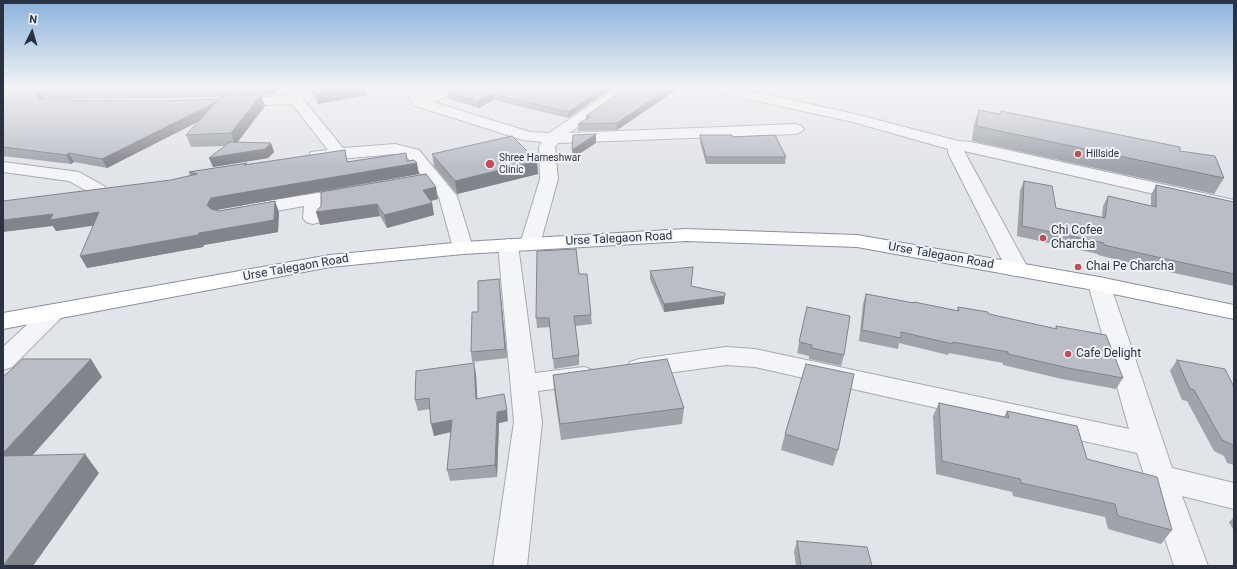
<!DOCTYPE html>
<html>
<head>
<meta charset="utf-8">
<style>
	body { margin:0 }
	#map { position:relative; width:1237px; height:569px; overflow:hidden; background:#e1e4e9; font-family:Roboto,sans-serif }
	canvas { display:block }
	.frame { position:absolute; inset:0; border:4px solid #2a3140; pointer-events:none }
	.north { position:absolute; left:12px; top:12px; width:40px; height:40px; -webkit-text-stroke:3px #f1f3f7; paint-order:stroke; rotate:5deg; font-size:11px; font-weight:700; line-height:16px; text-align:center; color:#2a3140 }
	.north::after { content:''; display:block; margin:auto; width:14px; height:18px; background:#2a3140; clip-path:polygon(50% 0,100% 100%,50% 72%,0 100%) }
</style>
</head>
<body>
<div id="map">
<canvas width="1237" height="569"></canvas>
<div class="frame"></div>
<div class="north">N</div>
</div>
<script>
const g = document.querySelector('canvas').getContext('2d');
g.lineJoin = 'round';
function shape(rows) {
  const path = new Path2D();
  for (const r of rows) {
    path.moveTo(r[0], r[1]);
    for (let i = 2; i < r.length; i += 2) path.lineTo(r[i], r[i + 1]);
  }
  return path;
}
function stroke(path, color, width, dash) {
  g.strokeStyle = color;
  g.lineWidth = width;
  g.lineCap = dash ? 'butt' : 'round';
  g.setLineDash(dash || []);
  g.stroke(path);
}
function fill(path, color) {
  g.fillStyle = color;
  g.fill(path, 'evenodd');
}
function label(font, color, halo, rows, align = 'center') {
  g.font = font + ' Roboto,sans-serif';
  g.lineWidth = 4;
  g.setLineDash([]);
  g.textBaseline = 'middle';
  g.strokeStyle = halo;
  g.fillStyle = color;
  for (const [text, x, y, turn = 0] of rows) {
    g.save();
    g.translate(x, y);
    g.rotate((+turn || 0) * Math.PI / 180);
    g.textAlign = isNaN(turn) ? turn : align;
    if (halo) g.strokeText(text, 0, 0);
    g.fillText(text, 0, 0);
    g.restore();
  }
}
const street = shape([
	[287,88,301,88,303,99,343,148,395,144,419,150,457,196,473,248,470,252,463,254,456,252,453,248,439,197,407,157,395,154,317,161,311,160,309,156,311,152,328,150,292,104,234,106,229,105,227,102,229,99,234,98,288,96,287,88],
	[407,88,421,88,420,90,423,96,443,88,461,88,459,91,433,102,530,132,549,133,616,88,633,88,569,133,796,124,801,126,804,129,801,132,796,134,558,143,555,147,558,179,540,244,537,248,530,250,523,248,520,244,540,179,539,147,542,142,523,140,413,105,406,90,407,88],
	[710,88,737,88,855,114,958,141,971,142,1234,200,1234,212,964,151,1029,270,1026,275,1018,276,1010,275,1007,270,948,153,948,149,853,122,717,92,712,91,710,88],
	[3,162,79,172,104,186,107,190,104,194,98,195,92,194,69,181,3,172,3,162],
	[350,188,356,189,359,193,356,197,323,203,323,218,320,222,313,224,306,222,303,218,304,206,248,216,241,214,239,210,241,206,248,204,350,188],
	[508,239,515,241,518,245,535,373,584,367,593,370,597,376,593,382,584,385,538,391,542,422,527,566,493,566,514,422,498,245,501,241,508,239],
	[1099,277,1107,279,1110,284,1172,468,1234,483,1234,509,1182,496,1208,566,1174,566,1137,453,755,367,726,365,639,377,630,374,626,368,630,362,639,359,726,347,755,349,1129,429,1088,284,1091,279,1099,277],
	[54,305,62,307,66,312,62,317,12,367,3,370,3,347,46,307,54,305]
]);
const highway = shape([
	[686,229,857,235,1099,277,1234,305,1234,319,1099,291,857,247,686,241,463,254,330,267,3,329,3,313,330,255,463,242,686,229]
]);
stroke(street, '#a6abb3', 2);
stroke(highway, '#89909f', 2);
fill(street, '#f4f5f8');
fill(highway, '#fff');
fill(shape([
	[3,88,278,88,273,95,261,95,265,106,238,142,271,143,274,152,268,158,213,167,224,146,191,147,186,135,199,121,107,168,74,162,71,164,3,156],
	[221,97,219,99,162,101,43,100,44,99,165,98],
	[309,88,366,88,367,95,318,104],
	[458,88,613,88,568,118,493,100,479,108,449,99,448,93],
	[626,88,679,88,617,130,578,131,578,124,586,119,586,116],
	[979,110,1180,151,1224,178,1214,194,972,141,974,124],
	[700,135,733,137,786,157,785,164,706,164,700,142],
	[432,154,538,174,457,194,434,166],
	[348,161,407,161,419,174,216,210,215,210,219,211,279,212,278,232,204,245,203,247,87,268,93,225,56,231,53,226,171,180,190,176,189,172,248,165],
	[1024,181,1056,208,1102,217,1103,206,1108,196,1151,206,1151,195,1156,185,1234,202,1234,286,1151,268,1098,255,1098,254,1017,236,1020,191],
	[438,199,431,201,432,203,434,215,387,228,380,216,320,225,321,206],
	[650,271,691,286,724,304,664,312,650,279],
	[579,274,591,315,592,324,575,326,579,355,579,365,554,369,550,327,537,328,536,318],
	[499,279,507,358,472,362,471,352,478,312],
	[866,294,914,303,914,302,957,311,958,307,1055,329,1056,326,1123,378,1116,389,1062,379,1003,365,1003,363,949,353,948,355,899,343,898,349,859,341,863,304],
	[807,307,844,355,841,366,809,359,809,356,797,353],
	[1177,360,1234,387,1234,465,1227,463,1224,456,1214,451,1187,401,1182,400,1170,371],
	[476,374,477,398,508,421,499,423,497,477,450,481,447,470,451,432,434,436,430,409,418,411,415,400],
	[553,375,684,408,682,424,561,440,554,390],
	[939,403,1004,417,1007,411,1087,459,1172,530,1161,544,1108,529,1105,517,1013,496,1012,492,936,474,933,416],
	[785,434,838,450,833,466,781,450],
	[1234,517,1234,531,1229,522],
	[797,541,872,566,796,566,794,552]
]), '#9fa3aa');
fill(shape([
	[271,88,278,88,273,95],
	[345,88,366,88,367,95,318,104,315,94],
	[603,88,613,88,568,118,568,112],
	[669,88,679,88,617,130,617,123],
	[39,90,44,99,41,104,36,95],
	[492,94,493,100,479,108,478,101],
	[261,95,265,106,235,145,231,133],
	[222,99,225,108,107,168,102,159],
	[596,134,596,143,573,158,572,150],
	[271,143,274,152,268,158,213,167,209,158],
	[69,153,74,162,71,164,66,155],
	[537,161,538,174,457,194,455,181],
	[417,163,419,174,216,210,212,216,207,205,211,198],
	[436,187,438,199,426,202,423,190],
	[275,201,279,212,278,232,204,245,203,247,87,268,80,256,199,233],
	[432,203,434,215,387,228,384,215],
	[377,204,380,216,320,225,316,212],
	[99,212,105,224,56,231,53,226,3,232,3,220,53,214],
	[499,279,500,288,507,358,505,349],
	[725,296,724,304,664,312,664,304],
	[91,359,102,377,16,474,3,459,3,453],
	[474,363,476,374,478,410,476,399],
	[507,410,508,421,499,423,497,477,495,465,497,412],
	[452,420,455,431,434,436,431,424],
	[85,454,99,473,33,566,3,566]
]), '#82848b');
const building = shape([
	[3,88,226,88,162,90,39,90,36,95,39,99,45,100,162,101,219,99,216,102,102,159,69,153,66,155,3,147,3,88],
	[312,88,345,88,315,94,312,88],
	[458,88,603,88,568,112,492,94,478,101,448,93,458,88],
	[626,88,669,88,617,123,578,124,590,117,586,116,626,88],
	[261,95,231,133,186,135,222,96,261,95],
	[979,110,1000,114,1001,111,1180,147,1180,151,1215,156,1224,178,976,126,979,110],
	[596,134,572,150,573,135,596,134],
	[700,135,732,135,733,137,775,135,786,157,706,157,700,135],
	[512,136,537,161,455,181,432,154,512,136],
	[230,142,271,143,265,149,209,158,230,142],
	[345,150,347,162,406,153,407,161,414,160,417,163,211,198,207,205,211,209,219,211,275,201,274,220,199,233,198,235,80,256,99,212,50,220,53,214,3,220,3,201,171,180,197,174,189,172,247,163,244,165,345,150],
	[426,174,436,187,423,190,432,203,384,215,377,204,316,212,321,206,321,192,426,174],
	[1024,181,1052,186,1056,208,1105,218,1108,196,1156,207,1156,185,1234,202,1234,274,1157,257,1104,245,1104,243,1022,226,1024,181],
	[576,249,579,274,587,274,591,315,574,316,579,355,553,359,549,318,536,318,537,251,576,249],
	[693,267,691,286,725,293,725,296,664,304,650,271,693,267],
	[499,279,505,349,471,352,472,312,478,312,478,281,499,279],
	[866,294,914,303,914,302,959,311,958,307,988,312,989,314,1057,329,1056,326,1106,335,1123,378,1068,368,1008,354,1008,352,953,342,953,344,901,332,901,338,862,330,866,294],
	[807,307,850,316,844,355,811,348,812,345,799,342,807,307],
	[23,359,91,359,3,453,3,377,23,359],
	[667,359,684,408,560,424,553,375,667,359],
	[1177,360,1225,369,1234,387,1234,447,1233,445,1222,440,1194,390,1190,389,1177,360],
	[474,363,476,399,504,394,507,410,497,412,495,465,447,470,452,420,431,424,429,398,415,400,416,371,474,363],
	[806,364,854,374,838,450,785,434,806,364],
	[939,403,1009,418,1007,411,1077,426,1087,459,1157,477,1172,530,1118,516,1115,504,1021,483,1020,479,942,461,939,403],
	[85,454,3,566,3,456,85,454],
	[797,541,867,547,872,566,801,566,797,541]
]);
fill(building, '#b9bdc6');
stroke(building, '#82848b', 1);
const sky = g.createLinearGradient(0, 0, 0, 168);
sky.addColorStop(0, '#8ab2db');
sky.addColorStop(0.52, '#f2f3f5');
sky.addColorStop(1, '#f2f3f500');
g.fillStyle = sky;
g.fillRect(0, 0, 1237, 168);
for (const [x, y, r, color] of [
	[1078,154,4,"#c84c55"],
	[490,164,5,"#c84c55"],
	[1043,238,4,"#c84c55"],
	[1078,267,4,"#c84c55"],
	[1068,354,4,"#c84c55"]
]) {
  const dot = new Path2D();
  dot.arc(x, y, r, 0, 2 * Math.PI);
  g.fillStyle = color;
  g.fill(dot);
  stroke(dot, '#f1f3f7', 1.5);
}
label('10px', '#2a3140', '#f1f3f7', [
	["Hillside",1086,154],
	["Shree Harneshwar",499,158],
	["Clinic",499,170]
], 'left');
label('12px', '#2a3140', '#f1f3f7', [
	["Chi Cofee",1051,231],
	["Charcha",1051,245],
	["Chai Pe Charcha",1086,267],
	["Cafe Delight",1076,354]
], 'left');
label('12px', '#2a3140', '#f1f3f7', [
	["Urse Talegaon Road",619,239,-3],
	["Urse Talegaon Road",941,256,10],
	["Urse Talegaon Road",296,268,-10]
]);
</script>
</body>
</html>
